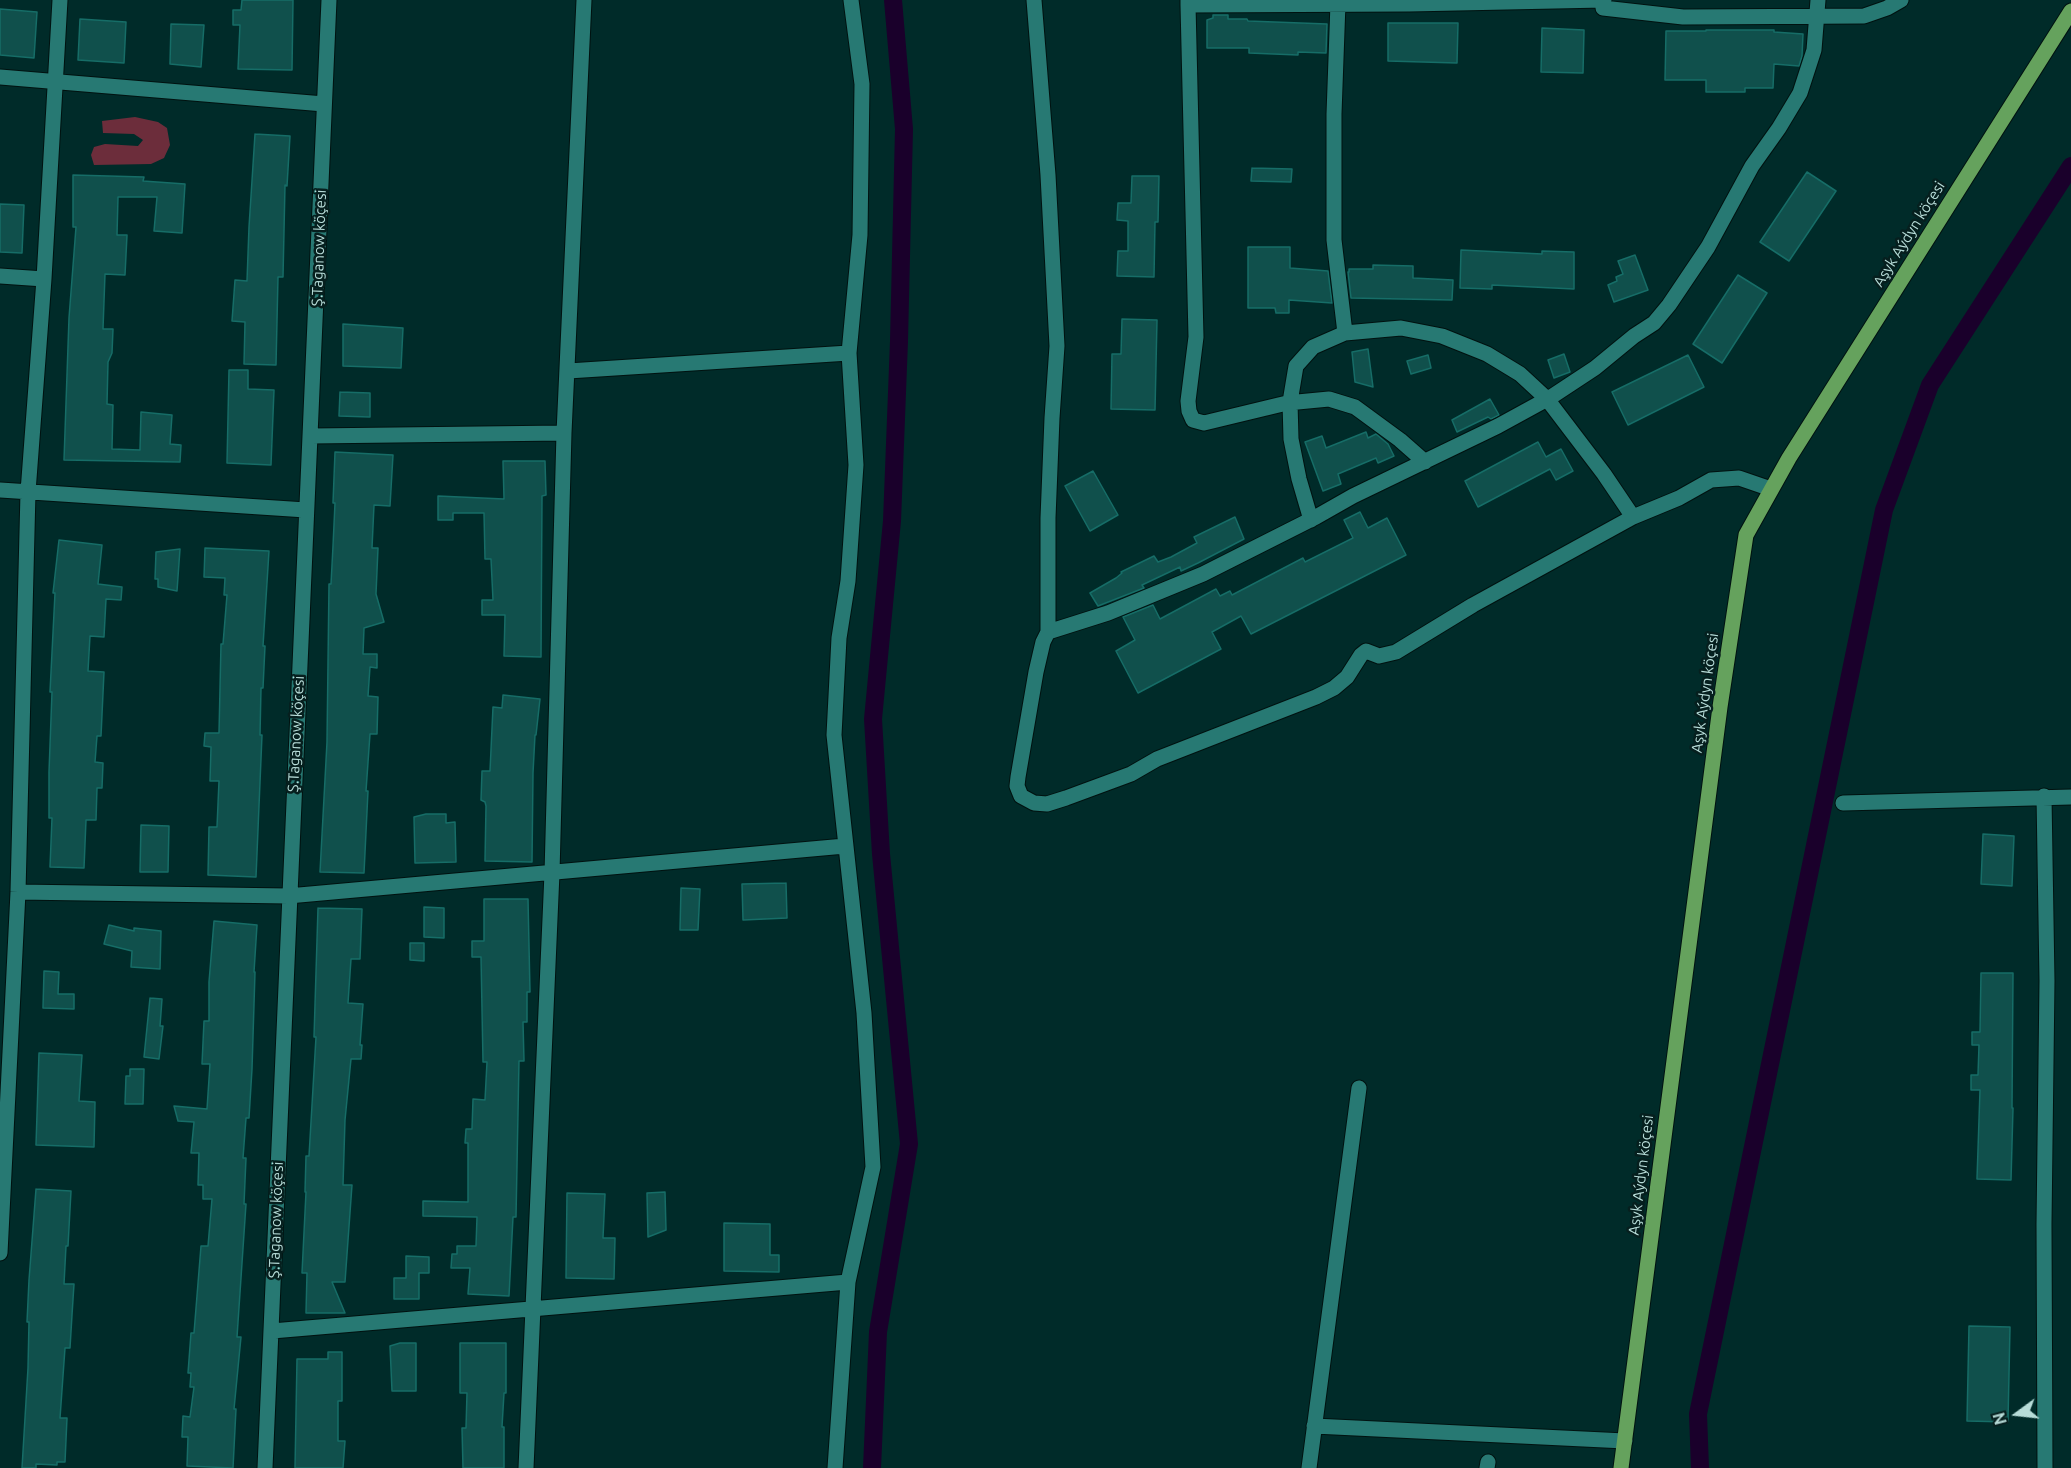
<!DOCTYPE html>
<html>
<head>
<meta charset="utf-8">
<style>
	body { margin:0 }
	#map { position:relative; width:2071px; height:1468px; overflow:hidden; background:#002b29; font-family:Ubuntu,sans-serif }
	canvas { display:block }
	.north { position:absolute; left:1987px; top:1384px; width:60px; height:60px; -webkit-text-stroke:4px #061f1e; paint-order:stroke; rotate:255deg; font-size:16px; font-weight:700; line-height:24px; text-align:center; color:#b7dcd8 }
	.north::after { content:''; display:block; margin:auto; width:21px; height:27px; background:#b7dcd8; clip-path:polygon(50% 0,100% 100%,50% 72%,0 100%) }
</style>
</head>
<body>
<div id="map">
<canvas width="2071" height="1468"></canvas>
<div class="north">N</div>
</div>
<script>
const g = document.querySelector('canvas').getContext('2d');
g.lineJoin = 'round';
function fill(path, color) {
  g.fillStyle = color;
  g.fill(path, 'evenodd');
}
function shape(rows) {
  const path = new Path2D();
  for (const r of rows) {
    path.moveTo(r[0], r[1]);
    for (let i = 2; i < r.length; i += 2) path.lineTo(r[i], r[i + 1]);
  }
  return path;
}
function stroke(path, color, width, dash) {
  g.strokeStyle = color;
  g.lineWidth = width;
  g.lineCap = dash ? 'butt' : 'round';
  g.setLineDash(dash || []);
  g.stroke(path);
}
function label(font, color, halo, rows, align = 'center') {
  g.font = font + ' Ubuntu,sans-serif';
  g.lineWidth = 5;
  g.setLineDash([]);
  g.textBaseline = 'middle';
  g.strokeStyle = halo;
  g.fillStyle = color;
  for (const [text, x, y, turn = 0] of rows) {
    g.save();
    g.translate(x, y);
    g.rotate((+turn || 0) * Math.PI / 180);
    g.textAlign = isNaN(turn) ? turn : align;
    if (halo) g.strokeText(text, 0, 0);
    g.fillText(text, 0, 0);
    g.restore();
  }
}
fill(shape([
	[135,117,158,122,167,128,170,145,164,158,151,164,94,165,91,155,94,147,105,144,138,146,143,140,134,134,103,133,102,121]
]), '#6c2d3b');
stroke(shape([
	[872,1468,878,1332,909,1144,881,854,873,719,892,521,899,341,904,129,893,0],
	[1700,1468,1698,1414,1884,510,1930,385,2071,166]
]), '#1a002b', 18);
const building = shape([
	[242,0,293,0,292,70,238,69,240,25,233,25,233,10,241,10,242,0],
	[0,9,37,12,34,58,0,55,0,9],
	[1213,15,1228,15,1228,19,1247,19,1248,21,1327,24,1326,53,1298,52,1298,55,1249,53,1249,48,1207,48,1207,20,1213,18,1213,15],
	[80,19,126,22,124,63,78,60,80,19],
	[1388,23,1458,23,1457,63,1388,61,1388,23],
	[171,24,204,25,201,67,170,64,171,24],
	[1542,28,1584,30,1583,73,1541,72,1542,28],
	[1706,30,1774,30,1774,32,1803,34,1802,56,1799,66,1774,64,1773,88,1745,88,1745,92,1706,92,1706,80,1665,80,1666,31,1706,31,1706,30],
	[255,134,290,136,287,186,285,185,283,277,278,277,276,365,244,364,245,322,232,321,235,280,247,281,249,227,255,134],
	[1252,168,1292,169,1291,182,1251,181,1252,168],
	[1807,172,1836,191,1789,261,1760,242,1807,172],
	[73,175,144,177,143,181,185,184,182,233,154,231,157,197,118,197,117,235,127,235,125,275,105,274,103,329,113,329,112,353,108,362,107,404,113,405,112,449,140,450,141,412,172,415,170,444,181,445,180,462,64,460,69,318,76,227,73,227,73,175],
	[1132,176,1159,176,1158,222,1155,222,1154,277,1117,276,1118,251,1128,251,1128,221,1117,220,1118,203,1131,203,1132,176],
	[0,204,24,205,22,253,0,252,0,204],
	[1248,247,1290,247,1290,268,1328,271,1332,303,1289,300,1289,313,1276,313,1275,308,1248,308,1248,247],
	[1461,250,1542,254,1542,251,1574,252,1574,289,1492,285,1492,289,1460,288,1461,250],
	[1635,255,1648,290,1614,302,1608,285,1617,281,1616,277,1623,274,1618,261,1635,255],
	[1373,265,1413,266,1413,278,1453,280,1452,300,1351,298,1348,272,1349,272,1349,269,1373,269,1373,265],
	[1738,275,1767,293,1722,363,1693,344,1738,275],
	[1122,319,1157,320,1155,410,1111,409,1112,354,1121,354,1122,319],
	[343,324,403,328,401,368,343,366,343,324],
	[1368,349,1373,387,1355,382,1352,352,1368,349],
	[1564,354,1570,372,1554,378,1548,360,1564,354],
	[1428,355,1431,368,1411,374,1407,361,1428,355],
	[1688,355,1704,387,1628,425,1612,392,1688,355],
	[229,370,248,370,248,389,274,390,271,465,227,463,229,370],
	[340,392,370,393,370,417,339,416,340,392],
	[1490,399,1499,415,1491,419,1488,417,1457,432,1452,420,1490,399],
	[1366,432,1368,438,1376,434,1388,444,1394,456,1378,463,1376,458,1338,474,1341,484,1323,491,1305,442,1322,436,1326,448,1366,432],
	[1538,442,1546,457,1561,449,1573,471,1556,480,1550,469,1478,507,1465,481,1538,442],
	[335,452,393,455,390,506,374,505,372,548,378,548,376,594,384,622,364,628,363,654,377,654,377,668,370,667,368,696,378,697,377,734,370,734,366,791,368,791,364,873,320,872,327,742,329,584,331,584,333,546,335,503,333,503,335,452],
	[503,461,545,461,546,495,542,496,541,657,504,656,505,615,482,615,482,600,493,600,491,559,485,559,484,513,453,513,453,520,438,520,438,496,504,499,503,461],
	[1093,471,1118,515,1090,531,1065,486,1093,471],
	[1360,512,1368,528,1387,518,1406,555,1251,634,1241,616,1212,632,1221,649,1138,693,1116,651,1135,640,1123,617,1153,605,1160,619,1216,589,1220,596,1230,591,1232,595,1303,558,1305,562,1353,538,1344,520,1360,512],
	[1235,517,1244,539,1198,563,1181,571,1180,567,1142,585,1144,588,1098,606,1090,593,1116,578,1122,573,1121,572,1154,556,1158,562,1171,557,1197,543,1194,537,1235,517],
	[59,540,102,545,98,584,122,587,121,600,106,599,104,637,90,636,88,671,104,672,101,736,97,736,95,762,103,763,102,788,97,788,96,820,86,820,84,868,50,867,52,818,49,818,49,772,52,692,50,692,55,593,53,593,59,540],
	[205,548,269,551,263,646,265,646,263,688,261,688,260,735,262,735,256,877,208,875,209,827,217,827,219,781,210,781,211,747,204,746,205,733,219,733,221,644,223,644,227,595,224,595,225,578,204,577,205,548],
	[180,549,177,591,158,587,158,579,155,579,156,552,180,549],
	[503,695,540,699,536,735,535,735,533,773,532,862,485,861,486,806,485,802,481,800,482,771,490,771,493,707,502,708,503,695],
	[426,814,446,814,446,823,455,822,456,862,415,863,414,817,426,814],
	[141,825,169,826,168,872,140,872,141,825],
	[1983,834,2014,836,2012,886,1981,884,1983,834],
	[786,883,787,918,743,920,742,884,786,883],
	[681,888,700,889,698,930,680,930,681,888],
	[484,899,528,899,530,992,527,992,527,1022,523,1022,524,1061,519,1061,516,1217,513,1217,509,1296,468,1294,470,1268,451,1268,452,1254,457,1254,457,1246,476,1246,477,1217,423,1216,423,1201,468,1202,468,1143,465,1143,466,1129,472,1129,473,1099,485,1100,487,1062,483,1062,481,957,472,957,472,941,484,941,484,899],
	[424,907,444,908,444,938,424,937,424,907],
	[318,908,362,909,360,959,351,959,348,1003,363,1004,360,1045,362,1045,361,1059,351,1059,345,1120,343,1185,352,1185,345,1282,332,1282,345,1313,306,1313,307,1273,302,1273,306,1192,305,1192,306,1156,309,1156,316,1037,314,1037,318,908],
	[214,921,257,925,254,972,255,972,252,1069,249,1118,246,1118,243,1158,246,1158,244,1204,246,1204,237,1337,241,1337,234,1409,236,1409,233,1468,187,1466,188,1437,182,1437,183,1416,190,1417,194,1387,190,1387,191,1373,188,1373,191,1333,194,1333,201,1246,208,1246,212,1199,203,1199,203,1185,198,1185,199,1153,191,1153,194,1122,178,1121,174,1106,207,1109,210,1064,202,1064,204,1021,209,1021,209,982,214,921],
	[109,925,134,931,134,928,161,931,160,969,131,967,132,951,104,944,109,925],
	[410,943,424,943,424,961,410,960,410,943],
	[44,971,59,972,58,994,74,994,74,1009,43,1008,44,971],
	[1981,973,2013,973,2012,1108,2013,1108,2011,1180,1977,1179,1980,1090,1971,1090,1971,1075,1978,1075,1979,1045,1972,1045,1972,1032,1980,1032,1981,973],
	[150,998,162,999,160,1026,163,1026,159,1059,144,1057,150,998],
	[39,1053,82,1055,79,1101,95,1102,94,1147,36,1145,39,1053],
	[130,1069,144,1069,143,1104,125,1104,126,1076,130,1076,130,1069],
	[36,1189,71,1191,68,1246,66,1246,64,1284,74,1284,72,1315,70,1348,65,1348,60,1418,67,1418,65,1462,57,1462,57,1465,36,1464,36,1468,22,1468,28,1368,29,1322,27,1322,29,1280,36,1189],
	[665,1192,666,1230,648,1237,647,1193,665,1192],
	[567,1193,605,1194,603,1238,615,1238,614,1279,566,1278,567,1193],
	[724,1223,770,1224,770,1255,779,1255,779,1272,724,1271,724,1223],
	[406,1256,429,1257,429,1273,419,1273,419,1299,394,1299,394,1278,406,1278,406,1256],
	[1969,1326,2010,1327,2008,1422,1967,1421,1969,1326],
	[400,1343,416,1343,416,1391,392,1391,390,1346,400,1343],
	[460,1343,506,1343,506,1393,504,1393,502,1427,504,1427,504,1468,463,1468,462,1428,466,1428,467,1393,460,1393,460,1343],
	[328,1352,342,1352,342,1401,338,1401,338,1441,345,1441,343,1468,295,1468,297,1359,328,1359,328,1352]
]);
fill(building, '#10504c');
stroke(building, '#166d67', 1.5);
const minor = shape([
	[1034,0,1048,175,1057,346,1052,418,1048,518,1048,632,1043,642,1036,672,1018,777,1017,786,1021,796,1034,803,1047,804,1066,798,1131,774,1157,759,1316,697,1334,688,1347,677,1361,655,1366,651,1379,656,1396,652,1473,605,1633,517,1679,498,1711,480,1739,478,1771,489],
	[1188,0,1188,5,1409,4,1604,0],
	[1603,1,1603,8,1683,17,1864,16,1887,8,1901,0],
	[1338,3,1334,114,1334,240,1345,333],
	[1188,5,1196,337,1188,401,1189,411,1193,420,1204,423,1287,403,1329,399,1355,407,1400,440,1425,462],
	[0,77,324,104],
	[0,276,44,279],
	[568,371,849,353],
	[311,436,564,433],
	[0,490,306,510],
	[1311,520,1299,479,1291,439,1290,402,1296,366,1313,347,1345,333,1401,328,1442,336,1487,354,1520,374,1547,399,1604,474,1633,517],
	[1048,632,1108,613,1203,574,1316,517,1353,496,1498,426,1551,397,1595,368,1634,336,1654,323,1669,305,1708,247,1752,166,1779,128,1800,93,1814,50,1818,0],
	[2044,796,2047,981,2044,1224,2045,1468],
	[1843,803,2071,797],
	[18,892,288,896,845,846],
	[0,1253,18,892,28,492,44,279,60,0],
	[272,1331,848,1282],
	[1314,1426,1625,1441],
	[265,1468,329,0],
	[526,1468,552,873,564,433,584,0],
	[835,1468,848,1282,873,1167,864,1013,834,735,839,638,848,581,856,465,849,353,860,235,862,84,851,0],
	[1309,1468,1359,1088],
	[1487,1468,1488,1462]
]);
const major = shape([
	[1621,1468,1720,707,1746,535,1789,458,2071,11]
]);
stroke(minor, '#001210', 17);
stroke(major, '#001210', 17);
stroke(minor, '#277973', 15);
stroke(major, '#65a25d', 15);
label('15px', '#b7dcd8', '#061f1e', [
	["Aşyk Aýdyn köçesi",1909,234,-58],
	["Ş.Taganow köçesi",319,248,-88],
	["Aşyk Aýdyn köçesi",1705,693,-82],
	["Ş.Taganow köçesi",296,734,-87],
	["Aşyk Aýdyn köçesi",1641,1175,-83],
	["Ş.Taganow köçesi",276,1220,-88]
]);
</script>
</body>
</html>
